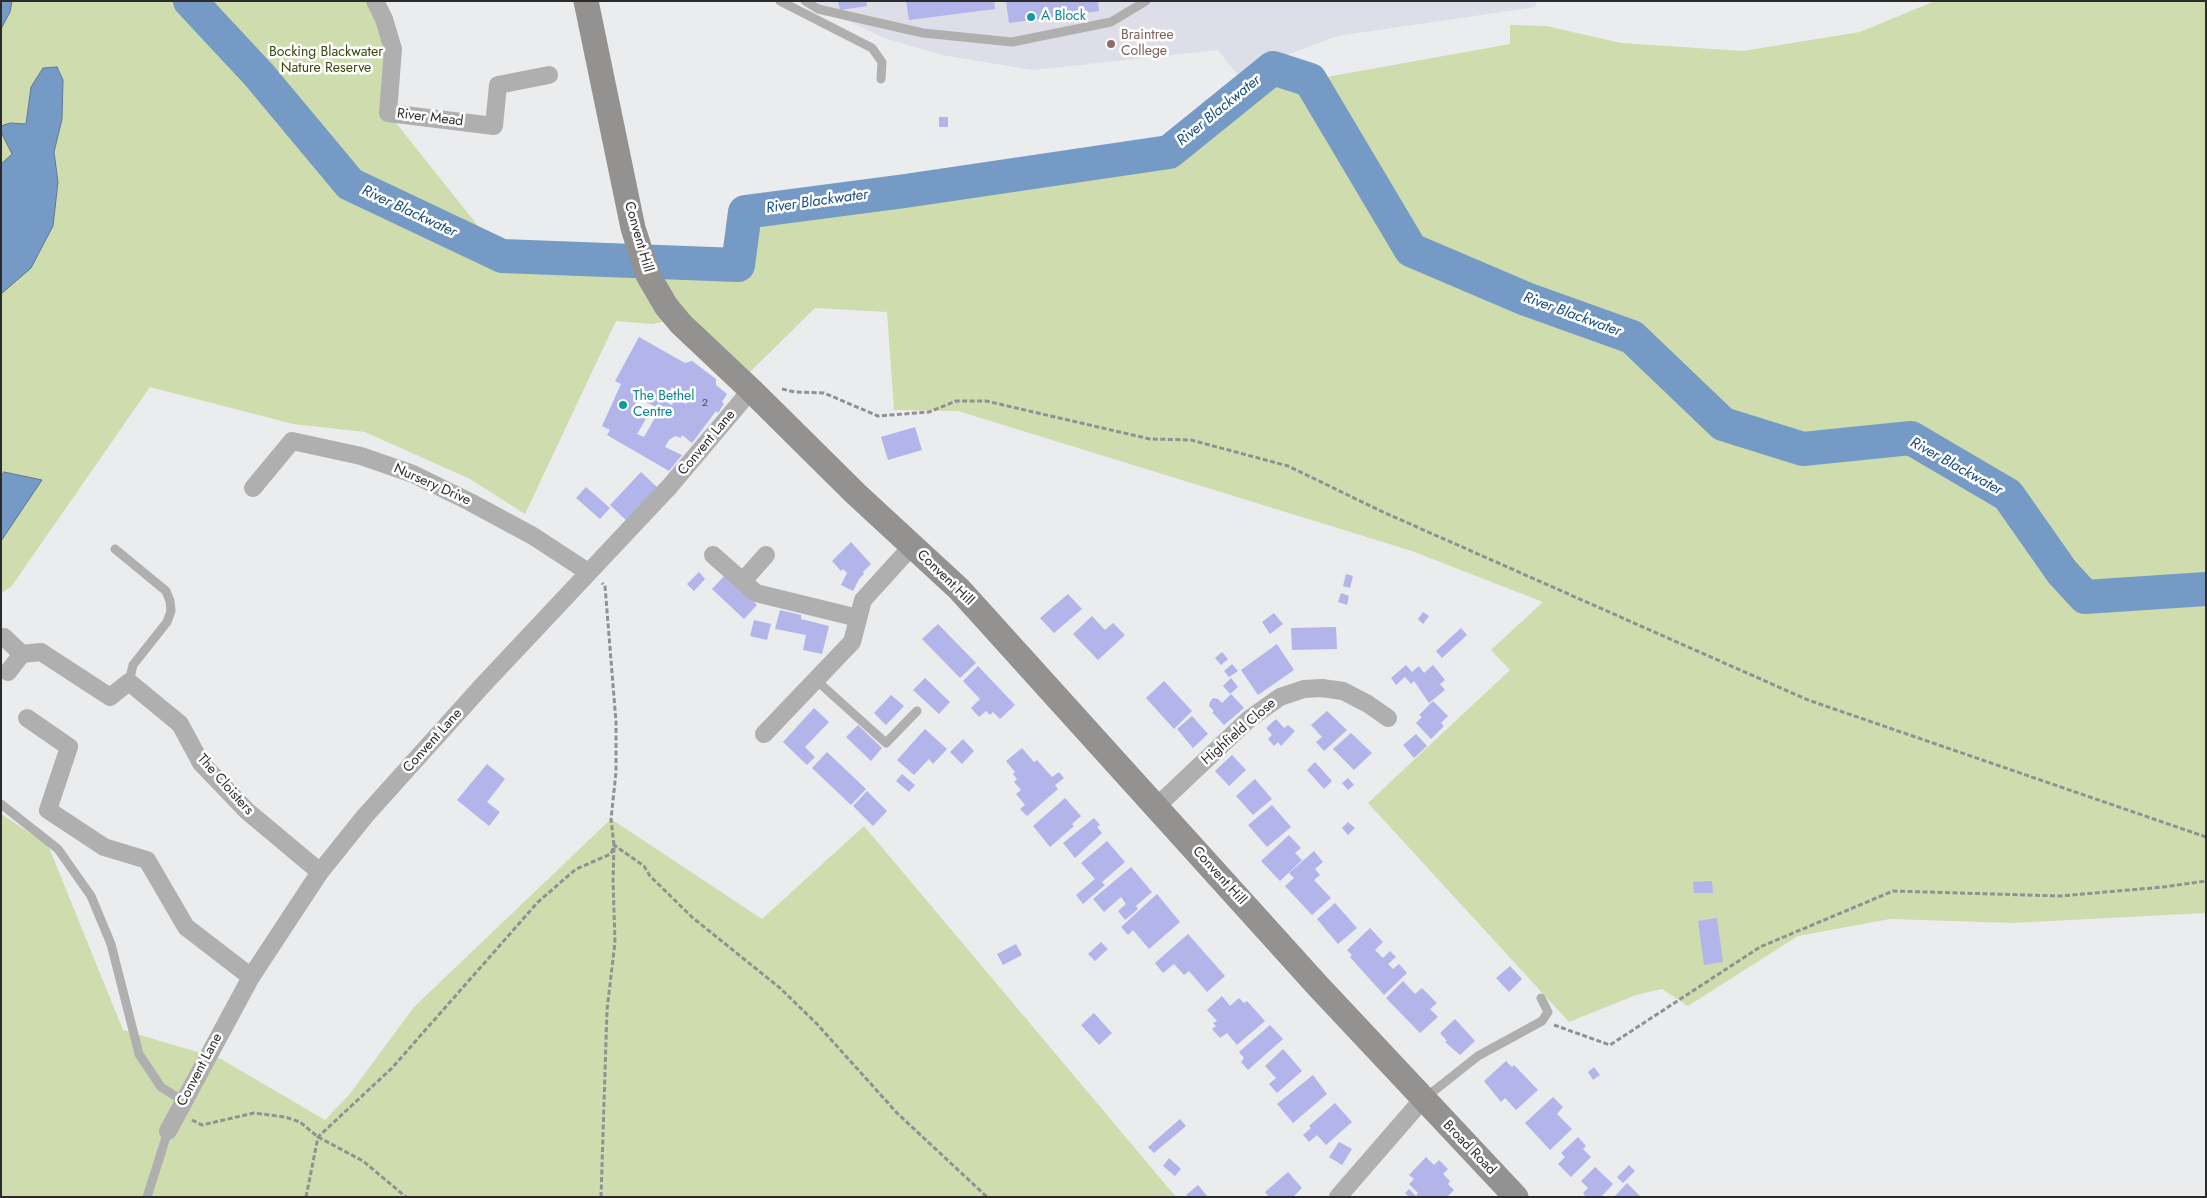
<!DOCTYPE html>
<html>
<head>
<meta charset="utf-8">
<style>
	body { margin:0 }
	#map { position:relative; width:2207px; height:1198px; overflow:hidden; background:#ebecee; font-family:Jost,sans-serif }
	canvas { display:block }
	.frame { position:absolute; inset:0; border:2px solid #2b2b2c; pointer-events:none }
</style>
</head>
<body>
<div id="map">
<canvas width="2207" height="1198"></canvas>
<div class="frame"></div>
</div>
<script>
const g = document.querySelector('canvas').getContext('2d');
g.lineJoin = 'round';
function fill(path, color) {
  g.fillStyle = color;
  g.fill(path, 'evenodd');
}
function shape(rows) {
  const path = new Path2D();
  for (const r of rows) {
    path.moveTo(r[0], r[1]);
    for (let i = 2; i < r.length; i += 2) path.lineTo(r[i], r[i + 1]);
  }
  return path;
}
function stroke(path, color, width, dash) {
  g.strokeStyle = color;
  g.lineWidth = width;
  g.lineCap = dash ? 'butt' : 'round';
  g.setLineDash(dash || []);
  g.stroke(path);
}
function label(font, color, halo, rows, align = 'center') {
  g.font = font + ' Jost,sans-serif';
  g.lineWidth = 5;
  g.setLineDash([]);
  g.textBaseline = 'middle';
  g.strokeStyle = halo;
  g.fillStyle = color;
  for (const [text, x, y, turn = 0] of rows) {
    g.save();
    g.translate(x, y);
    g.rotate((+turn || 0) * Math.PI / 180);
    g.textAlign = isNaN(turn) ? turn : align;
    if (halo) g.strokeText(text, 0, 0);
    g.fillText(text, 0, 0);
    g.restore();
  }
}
fill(shape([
	[807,1,1536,1,1536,7,1337,36,1237,74,1218,50,1033,70,942,55,884,38]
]), '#dddee7');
fill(shape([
	[1,1,375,1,384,19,388,113,502,256,737,265,745,212,905,191,1169,152,1273,68,1310,80,1510,44,1510,25,1546,26,1621,43,1743,51,1860,32,1935,1,2206,1,2206,913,2012,923,1890,919,1798,936,1688,1006,1662,989,1636,995,1569,1022,1368,803,1510,670,1491,650,1543,602,1412,551,958,411,894,410,887,312,815,308,749,373,681,318,652,324,616,321,525,514,470,479,365,432,293,424,150,387,11,587,1,593],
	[1,814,48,845,123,1030,221,1059,325,1120,349,1095,414,1007,611,819,762,919,864,826,1176,1197,1,1197]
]), '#cedcae');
const water = shape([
	[1,1,12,1,10,12,1,29,1,1],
	[57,67,63,80,62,119,54,152,58,182,53,226,31,268,1,294,1,164,12,154,1,132,1,126,10,123,26,124,31,87,43,68,57,67],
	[4,472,42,480,1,541,1,476,4,472]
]);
fill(water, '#759ac5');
stroke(water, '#5f7997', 1);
stroke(shape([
	[190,1,259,75,350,184,502,256,738,265,745,212,905,191,1169,152,1273,68,1310,80,1411,250,1526,299,1632,337,1723,424,1803,449,1911,438,2008,495,2062,572,2085,597,2206,589]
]), '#759ac5', 34);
fill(shape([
	[838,1,866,1,867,6,840,10],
	[906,1,994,1,995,9,909,20],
	[1006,1,1098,1,1099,11,1009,23],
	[939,117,948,117,948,127,939,127],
	[639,337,685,363,692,361,716,379,716,385,727,394,722,402,724,404,718,413,716,411,692,443,682,435,681,438,675,436,669,440,665,447,682,455,669,471,607,435,610,430,602,426,621,384,615,381],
	[672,387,681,394,683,391,691,397,686,404,676,398,672,405,664,401],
	[642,392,647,395,644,401,660,409,644,437,637,434,647,417,632,410],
	[915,427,922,450,888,460,881,437],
	[641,472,658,488,627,521,610,505],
	[586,487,610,508,600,519,576,498],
	[851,542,871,564,863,572,864,574,859,579,853,591,841,585,847,573,843,569,841,571,832,561],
	[699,572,705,579,694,591,687,584],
	[1346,574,1353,576,1350,588,1343,586],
	[725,575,757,605,744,619,712,589],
	[1341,593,1349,596,1347,605,1338,602],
	[1068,594,1082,609,1054,633,1040,618],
	[780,610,801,615,801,619,829,626,822,654,803,650,806,635,775,629],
	[1423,612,1429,616,1423,624,1418,619],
	[1274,613,1283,624,1270,634,1262,622],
	[1092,616,1105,630,1113,623,1125,635,1098,660,1073,634],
	[754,620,771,624,767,640,750,636],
	[938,624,976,663,960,678,922,639],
	[1336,627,1337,649,1292,650,1291,628],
	[1461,628,1467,635,1442,658,1436,651],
	[1277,644,1294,670,1258,695,1241,670],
	[1222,652,1228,659,1221,665,1215,658],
	[1232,664,1238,671,1229,677,1224,671],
	[1406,665,1412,672,1419,666,1424,673,1433,665,1445,680,1440,684,1445,690,1429,703,1414,681,1411,684,1405,677,1396,685,1391,678],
	[978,666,1015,705,1000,719,993,712,990,715,986,711,979,717,971,708,980,699,963,681],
	[925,678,950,702,939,714,913,690],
	[1231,678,1238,687,1230,694,1223,686],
	[1164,681,1192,711,1174,729,1146,698],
	[1231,694,1244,708,1224,725,1212,712,1214,711,1209,706,1210,702,1213,698,1218,699,1222,703],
	[891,695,904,706,886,725,874,713],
	[1433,701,1448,716,1441,723,1444,726,1431,739,1416,723,1422,717,1419,715],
	[814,708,829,722,805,747,815,757,807,765,783,742],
	[1327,711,1347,730,1324,751,1316,742,1322,737,1311,725],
	[1192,716,1208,734,1193,748,1177,729],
	[1276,719,1284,728,1288,725,1295,731,1281,746,1278,742,1274,746,1268,739,1272,735,1266,728],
	[858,725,882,748,871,761,846,737],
	[925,729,947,749,933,764,929,759,914,775,897,760],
	[1351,733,1372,753,1354,770,1333,749],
	[1416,734,1427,746,1414,758,1403,745],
	[963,739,974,751,962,764,950,752],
	[1022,748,1034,762,1037,760,1052,777,1059,772,1064,778,1055,785,1058,789,1027,816,1020,809,1025,805,1016,794,1021,790,1014,782,1017,779,1013,774,1015,772,1006,761],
	[827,752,866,789,851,805,812,768],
	[1232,755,1246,770,1229,786,1215,771],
	[1315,762,1332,781,1324,789,1307,770],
	[487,764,505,779,487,802,500,812,489,826,457,800],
	[902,774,915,785,909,792,896,781],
	[1348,778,1354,785,1348,790,1342,783],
	[1255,779,1272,799,1253,815,1236,796],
	[867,791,887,811,873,826,853,806],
	[1065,798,1081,816,1072,824,1074,826,1050,847,1033,826],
	[1272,805,1291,827,1267,847,1248,825],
	[1094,818,1100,825,1097,827,1102,833,1075,858,1063,843],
	[1348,822,1355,828,1348,835,1342,828],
	[1289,835,1301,848,1295,853,1302,860,1280,881,1261,861],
	[1107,841,1125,862,1102,882,1105,885,1083,904,1076,895,1095,879,1081,863],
	[1314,851,1323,862,1315,869,1320,875,1314,880,1331,898,1312,915,1285,886,1294,878,1289,873],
	[1131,867,1152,892,1136,906,1138,909,1125,920,1118,911,1126,904,1121,897,1104,912,1093,899],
	[1712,881,1713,893,1694,893,1693,882],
	[1157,894,1180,922,1149,949,1133,930,1128,935,1121,927],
	[1335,903,1357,928,1338,944,1317,919],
	[1717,918,1723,962,1704,965,1698,921],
	[1370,928,1383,942,1375,950,1383,958,1390,951,1396,957,1388,964,1393,969,1399,964,1407,973,1384,995,1350,957,1352,955,1347,950],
	[1188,934,1225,976,1207,992,1189,971,1184,975,1174,964,1163,973,1155,963],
	[1101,942,1108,949,1095,961,1088,954],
	[1016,944,1022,955,1003,965,997,954],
	[1510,966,1522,979,1509,992,1496,978],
	[1403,981,1415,994,1422,988,1437,1003,1430,1009,1438,1017,1420,1033,1386,998],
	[1222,996,1230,1006,1239,998,1244,1003,1247,1001,1265,1021,1237,1045,1227,1033,1220,1038,1212,1029,1216,1026,1213,1023,1217,1021,1207,1010],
	[1094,1013,1112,1033,1099,1045,1081,1025],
	[1455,1019,1475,1041,1460,1055,1445,1042,1447,1041,1440,1033],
	[1270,1025,1283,1039,1248,1070,1241,1062,1244,1058,1239,1052],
	[1283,1049,1302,1071,1277,1093,1269,1084,1276,1078,1265,1066],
	[1506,1061,1512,1067,1514,1065,1538,1090,1516,1110,1505,1098,1501,1102,1484,1081],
	[1594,1067,1600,1075,1593,1080,1588,1072],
	[1313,1075,1327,1094,1293,1123,1277,1104],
	[1553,1097,1563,1107,1557,1114,1572,1129,1550,1150,1525,1123],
	[1335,1103,1352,1122,1326,1145,1317,1135,1309,1142,1303,1135,1311,1128,1309,1126],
	[1180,1119,1186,1126,1154,1153,1148,1147],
	[1578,1137,1586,1146,1583,1149,1591,1157,1571,1177,1558,1164,1565,1157,1561,1153],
	[1339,1142,1352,1149,1342,1165,1329,1157],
	[1426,1157,1434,1165,1439,1160,1448,1169,1443,1174,1450,1181,1448,1184,1454,1190,1447,1197,1409,1197,1405,1193,1409,1189,1416,1196,1418,1193,1409,1184,1414,1179,1409,1175],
	[1169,1158,1181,1169,1175,1176,1163,1166],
	[1629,1165,1635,1171,1623,1183,1617,1177],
	[1595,1167,1613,1184,1601,1197,1586,1197,1583,1193,1588,1188,1581,1181],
	[1288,1172,1302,1188,1293,1197,1269,1197,1265,1192],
	[1627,1183,1641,1197,1614,1197],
	[1198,1185,1208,1197,1188,1197,1186,1195]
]), '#b2b4ea');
stroke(shape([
	[782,389,795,392,824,393,878,416,929,412,956,401,986,401,1150,439,1191,440,1288,466,1383,512,1808,700,2206,837],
	[1554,1025,1610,1045,1760,947,1893,891,2060,896,2163,887,2206,881],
	[192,1120,202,1125,254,1113,285,1117,300,1122,318,1137,363,1161,406,1197],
	[306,1197,318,1137,392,1068,538,902,576,869,611,854,614,845,644,866,650,876,693,918,780,988,817,1024,897,1113,987,1197],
	[601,1197,607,1010,615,942,613,881,614,845,611,819,616,772,616,722,605,586,602,583]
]), '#919193', 3, [5, 2.5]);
stroke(shape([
	[780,1,872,48,882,62,881,79],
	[805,1,818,9,923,33,1012,42,1111,22,1146,1],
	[115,549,166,591,170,601,171,611,167,622,133,665,129,682],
	[816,680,886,743,917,711],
	[1,804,58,849,91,896,111,944,139,1054,161,1087,183,1101],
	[1425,1098,1478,1056,1542,1021,1548,1012,1541,998],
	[147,1197,168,1131]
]), '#b0afaf', 9);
stroke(shape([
	[375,1,384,19,393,49,388,113,494,126,498,85,549,75],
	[253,488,292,441,361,456,413,474,470,502,533,536,588,572],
	[713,555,756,593,858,618],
	[743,581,766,555],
	[4,637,22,654,41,652,110,697,129,682,180,724,201,763,247,811,320,872],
	[8,672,22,654],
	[27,718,69,747,48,810,104,847,147,860,186,927,251,977],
	[764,734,852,642,863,600,912,546],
	[1156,807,1249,719,1280,697,1304,689,1322,688,1343,691,1368,704,1388,718],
	[168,1131,251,977,320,872,365,816,482,686,670,486,751,390],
	[1338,1197,1423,1099]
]), '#b0afaf', 18);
stroke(shape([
	[586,1,633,228,648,275,666,306,681,324,751,390,856,494,959,589,1317,985,1516,1197]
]), '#939291', 25);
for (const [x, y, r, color] of [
	[1031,17,5,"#0f9aa8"],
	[1111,44,5,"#8d6e63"],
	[623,405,5,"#0f9aa8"]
]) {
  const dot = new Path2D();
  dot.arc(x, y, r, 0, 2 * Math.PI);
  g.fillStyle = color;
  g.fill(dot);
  stroke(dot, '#fff', 2);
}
label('11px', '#4d4d5c', null, [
	["2",705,403]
]);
label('14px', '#0d838f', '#fff', [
	["A Block",1041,17],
	["The Bethel",633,397],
	["Centre",633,413]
], 'left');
label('14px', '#785e54', '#fff', [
	["Braintree",1121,36],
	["College",1121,52]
], 'left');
label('14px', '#394607', '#fff', [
	["Bocking Blackwater",326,53],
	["Nature Reserve",326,69]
]);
label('14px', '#2b2b2c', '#fff', [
	["River Mead",430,118,7],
	["Convent Hill",638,237,74],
	["Convent Lane",707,443,-50],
	["Nursery Drive",432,485,24],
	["Convent Hill",945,578,44],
	["Highfield Close",1239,732,-41],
	["Convent Lane",433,741,-48],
	["The Cloisters",225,785,48],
	["Convent Hill",1219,876,48],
	["Convent Lane",200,1070,-62],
	["Broad Road",1469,1148,46]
]);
label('italic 15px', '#174c83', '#fff', [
	["River Blackwater",1219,111,-39],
	["River Blackwater",817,202,-8],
	["River Blackwater",409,212,25],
	["River Blackwater",1572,315,20],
	["River Blackwater",1956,467,29]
]);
</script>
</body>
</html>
